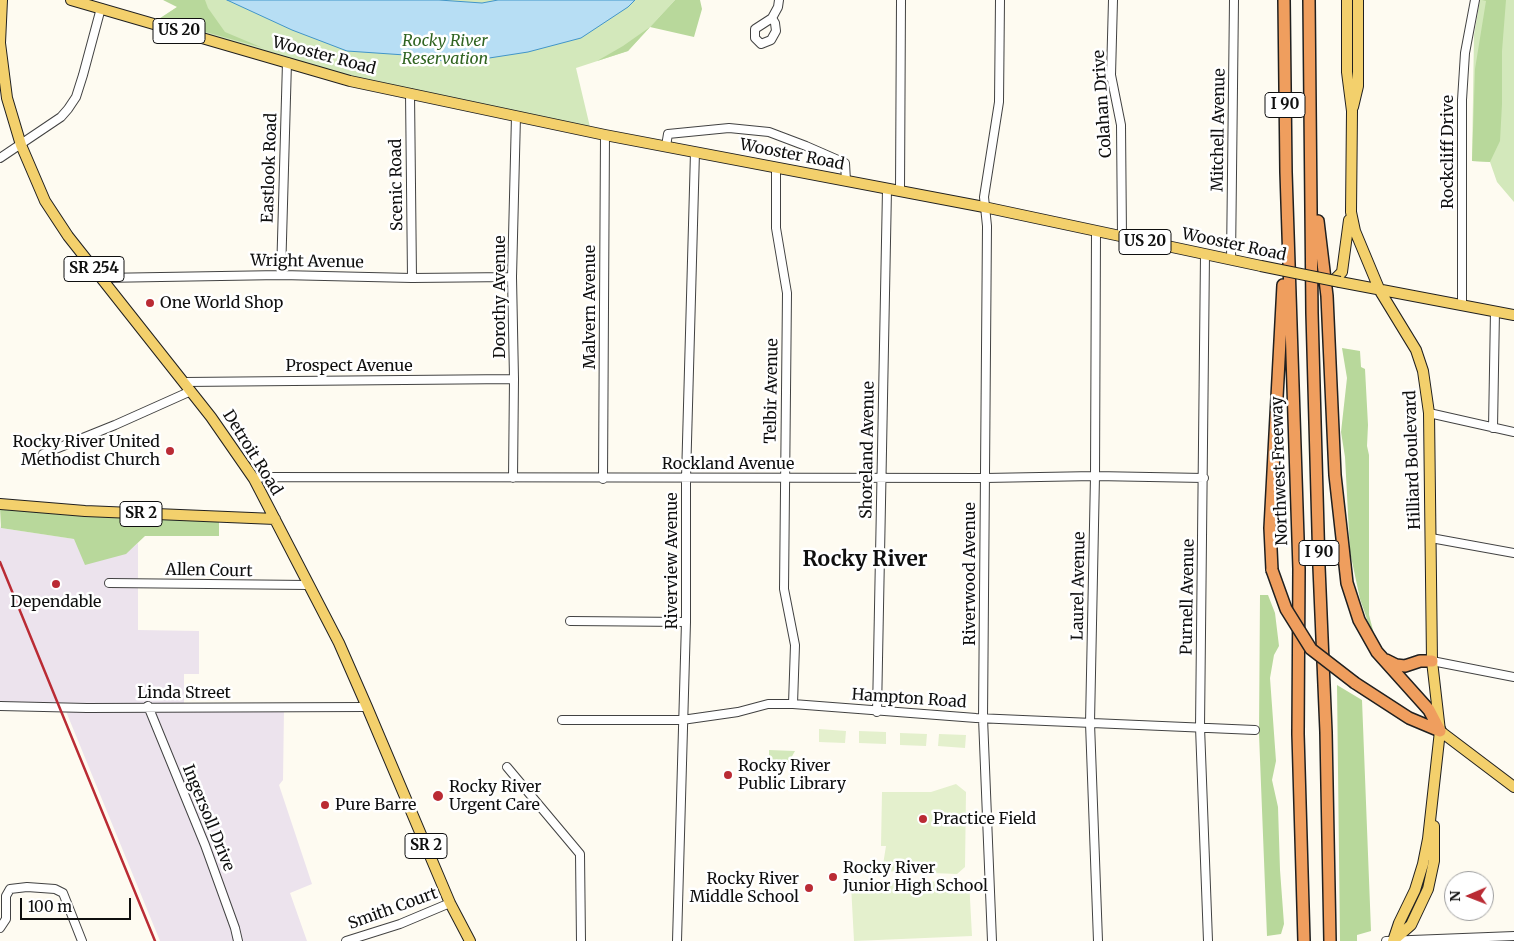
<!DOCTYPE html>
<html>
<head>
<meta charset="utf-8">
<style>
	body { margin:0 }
	#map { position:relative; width:1514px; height:941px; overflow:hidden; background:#fefbf1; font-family:Merriweather,serif }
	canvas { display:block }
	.north { position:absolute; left:1444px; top:871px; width:50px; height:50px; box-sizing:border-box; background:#fff; border:1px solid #9f9f9f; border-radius:50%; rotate:269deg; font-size:14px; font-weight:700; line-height:20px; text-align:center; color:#0f0f0f }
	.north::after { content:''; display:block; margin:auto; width:18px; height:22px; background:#ba2b34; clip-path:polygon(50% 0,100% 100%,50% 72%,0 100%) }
	.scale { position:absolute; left:20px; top:898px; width:111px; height:22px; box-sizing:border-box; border:2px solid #0f0f0f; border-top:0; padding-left:6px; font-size:15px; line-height:18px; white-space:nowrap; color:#0f0f0f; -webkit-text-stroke:4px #fff; paint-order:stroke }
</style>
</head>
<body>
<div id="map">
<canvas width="1514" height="941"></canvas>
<div class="north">N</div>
<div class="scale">100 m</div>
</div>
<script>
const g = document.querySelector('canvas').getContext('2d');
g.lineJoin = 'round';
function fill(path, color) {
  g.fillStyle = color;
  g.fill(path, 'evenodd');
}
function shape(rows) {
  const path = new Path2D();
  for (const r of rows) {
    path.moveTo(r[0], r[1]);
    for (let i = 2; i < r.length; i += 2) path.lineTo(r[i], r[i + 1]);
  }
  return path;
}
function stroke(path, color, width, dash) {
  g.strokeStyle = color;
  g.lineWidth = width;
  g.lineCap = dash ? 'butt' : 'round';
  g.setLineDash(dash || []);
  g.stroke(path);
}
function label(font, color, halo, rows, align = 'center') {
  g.font = font + ' Merriweather,serif';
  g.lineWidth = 5;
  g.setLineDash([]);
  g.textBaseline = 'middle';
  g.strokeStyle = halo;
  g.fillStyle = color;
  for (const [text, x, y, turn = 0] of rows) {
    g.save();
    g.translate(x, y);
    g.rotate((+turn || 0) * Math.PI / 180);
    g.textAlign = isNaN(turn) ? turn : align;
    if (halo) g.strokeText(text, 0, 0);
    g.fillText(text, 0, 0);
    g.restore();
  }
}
fill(shape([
	[0,525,1,528,75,539,125,554,138,543,138,630,199,631,199,674,184,674,184,708,284,709,283,780,279,785,312,884,290,893,307,941,160,941,63,704,0,704]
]), '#ece3ed');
fill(shape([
	[188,0,675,0,628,51,576,68,590,127,359,84,154,22],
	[1480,0,1514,0,1514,202,1497,182,1490,162,1472,161,1474,35],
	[769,750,795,751,783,772,769,772]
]), '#d3e8bb');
fill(shape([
	[163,0,205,0,208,8,225,32,263,48,159,19,177,7],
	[675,0,700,0,702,9,694,37,650,27,628,51,597,61,623,46,650,27],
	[1482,0,1506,0,1502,51,1502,104,1500,141,1490,162,1472,161,1475,69,1486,1],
	[1342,348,1360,351,1361,367,1365,369,1368,425,1367,446,1369,455,1369,615,1374,634,1369,625,1360,599,1350,552,1345,457,1341,432,1347,378],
	[0,508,219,522,219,536,145,536,126,554,85,565,74,539,1,528],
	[1260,595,1268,595,1275,613,1279,646,1274,655,1270,678,1276,761,1272,780,1278,807,1280,870,1284,924,1281,934,1267,936,1259,734],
	[1337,685,1362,700,1371,931,1357,935,1357,941,1340,941]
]), '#b8d89b');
fill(shape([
	[819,729,846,731,845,743,819,742],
	[859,731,886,732,886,744,859,743],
	[900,733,927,734,926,746,900,745],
	[939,734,966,735,965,748,938,746],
	[956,784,966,792,965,867,957,874,882,871,886,846,881,846,882,792,931,792],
	[969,880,972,936,854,941,851,885]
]), '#e4f0cd');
const water = shape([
	[227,0,439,0,482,3,498,0,635,0,628,7,581,38,528,52,457,63,405,55,347,51,292,30,227,0]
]);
fill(water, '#b7def4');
stroke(water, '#4195c9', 1);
const minor = shape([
	[1113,0,1111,75,1121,125,1122,237],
	[772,18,775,23,776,31,771,40,761,44,755,38,755,29,772,18,778,7,779,0],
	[410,93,412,278],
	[666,146,668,134,729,128,769,132,806,146,845,163,846,181],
	[0,158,61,117,68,109,76,97,83,75,101,8],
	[776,168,776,228,787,293,784,589,795,645,793,704],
	[900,191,901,0],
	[1096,231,1095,476,1090,723,1098,941],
	[1205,254,1200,727,1208,941],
	[1231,260,1234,0],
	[281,275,287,62],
	[101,278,281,275,412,278,512,277],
	[1462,304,1462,100,1465,53,1475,0],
	[184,382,514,379],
	[1429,413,1514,432],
	[1493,428,1495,311],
	[43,454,115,425,191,391],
	[513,478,514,379,512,277,516,116],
	[254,479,264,477,985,478,1095,476,1204,478],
	[603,479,605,135],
	[1431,538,1514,553],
	[109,583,308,585],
	[570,621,686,622],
	[1432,661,1514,677],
	[0,706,87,708,367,707],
	[148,706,205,845,235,928,238,941],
	[877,712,887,189],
	[562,720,682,720,738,712,768,704,793,704,976,718,1255,730],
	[507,767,580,854,581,941],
	[0,928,6,919,6,896,10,889,27,887,55,889,63,893,82,941],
	[346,941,400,924,450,903],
	[677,941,686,622,686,478,695,152],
	[992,941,983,718,987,226,984,197,999,102,1000,0],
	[1386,941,1514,936]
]);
const major = shape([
	[2,0,0,43,7,98,21,145,45,201,68,236,211,417,254,479,339,643,367,707,450,903,470,941],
	[71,0,350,81,605,135,984,207,1261,266],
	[1347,0,1347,72,1352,111,1351,212,1355,231,1380,291,1416,350,1423,371,1429,413,1432,661,1440,731,1428,839,1423,864,1415,890,1399,923,1393,941],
	[1353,107,1358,86,1358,0],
	[1333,281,1342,272,1349,220],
	[1340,282,1514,315],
	[0,504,85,511,275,519],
	[1440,731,1514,787],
	[1394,940,1411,925,1428,889,1434,861,1434,826]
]);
const highway = shape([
	[1284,0,1286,172,1299,569,1298,734,1304,941],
	[1309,0,1312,313,1319,567,1326,732,1330,941],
	[1318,221,1327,296,1335,475,1347,583,1359,620,1377,652,1429,710,1440,731],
	[1272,570,1270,528,1283,285],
	[1386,660,1396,665,1405,666,1420,661,1432,661],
	[1355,683,1409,718,1440,731]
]);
stroke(minor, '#424242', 10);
stroke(major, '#202020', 12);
stroke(highway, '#202020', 14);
stroke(minor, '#fff', 8);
stroke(major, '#f3d06c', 10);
stroke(highway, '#ef9e5e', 11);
stroke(shape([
	[0,562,155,941]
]), '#ba2b34', 2.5);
const majorBridge = shape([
	[1261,266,1340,282]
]);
const highwayBridge = shape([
	[1272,570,1286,609,1311,649,1355,683]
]);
stroke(majorBridge, '#202020', 12, []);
stroke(highwayBridge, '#202020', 14, []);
stroke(majorBridge, '#f3d06c', 10);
stroke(highwayBridge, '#ef9e5e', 11);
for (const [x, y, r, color] of [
	[150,303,5,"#ba2b34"],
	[170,451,5,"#ba2b34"],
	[56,584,5,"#ba2b34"],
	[728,775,5,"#ba2b34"],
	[438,796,6,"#ba2b34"],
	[325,805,5,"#ba2b34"],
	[923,819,5,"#ba2b34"],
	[833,877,5,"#ba2b34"],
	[809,888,5,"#ba2b34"]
]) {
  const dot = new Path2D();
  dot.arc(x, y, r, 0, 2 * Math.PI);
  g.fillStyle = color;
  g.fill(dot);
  stroke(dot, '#fff', 2);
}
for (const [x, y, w] of [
	[179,31,52],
	[1285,105,40],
	[1145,242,52],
	[94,269,60],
	[141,514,42],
	[1319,553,40],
	[426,846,42]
]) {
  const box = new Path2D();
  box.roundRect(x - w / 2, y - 12.5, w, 25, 4);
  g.fillStyle = '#fff';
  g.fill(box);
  stroke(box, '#0f0f0f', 1);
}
label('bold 15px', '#0f0f0f', null, [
	["US 20",179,31],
	["I 90",1285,105],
	["US 20",1145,242],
	["SR 254",94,269],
	["SR 2",141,514],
	["I 90",1319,553],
	["SR 2",426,846]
]);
label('italic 16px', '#306421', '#fff', [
	["Rocky River",445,41],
	["Reservation",445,59]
]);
label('16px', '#0f0f0f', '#fff', [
	["Wooster Road",324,56,15],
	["Colahan Drive",1103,104,-94],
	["Mitchell Avenue",1219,130,-89],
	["Rockcliff Drive",1448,152,-90],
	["Wooster Road",792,155,11],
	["Eastlook Road",270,168,-88],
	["Scenic Road",397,185,-91],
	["Wooster Road",1234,245,12],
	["Wright Avenue",307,262,1],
	["Dorothy Avenue",500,297,-90],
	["Malvern Avenue",590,307,-90],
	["Prospect Avenue",349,366],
	["Telbir Avenue",772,391,-89],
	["Shoreland Avenue",868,450,-89],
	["Detroit Road",252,453,58],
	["Hilliard Boulevard",1413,460,-92],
	["Rockland Avenue",728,464],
	["Northwest Freeway",1280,471,-92],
	["Riverview Avenue",672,561,-90],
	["Allen Court",209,571,1],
	["Riverwood Avenue",970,574,-90],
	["Laurel Avenue",1079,586,-89],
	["Purnell Avenue",1188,597,-89],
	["Linda Street",184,693],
	["Hampton Road",909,699,4],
	["Ingersoll Drive",208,818,68],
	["Smith Court",393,909,-20]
]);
label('16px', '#0f0f0f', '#fff', [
	["One World Shop",160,303],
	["Rocky River United",160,442,"right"],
	["Methodist Church",160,460,"right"],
	["Dependable",56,602,"center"],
	["Rocky River",738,766],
	["Public Library",738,784],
	["Rocky River",449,787],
	["Urgent Care",449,805],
	["Pure Barre",335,805],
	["Practice Field",933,819],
	["Rocky River",843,868],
	["Junior High School",843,886],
	["Rocky River",799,879,"right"],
	["Middle School",799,897,"right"]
], 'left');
label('bold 21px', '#0f0f0f', '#fff', [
	["Rocky River",865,560]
]);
</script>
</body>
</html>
